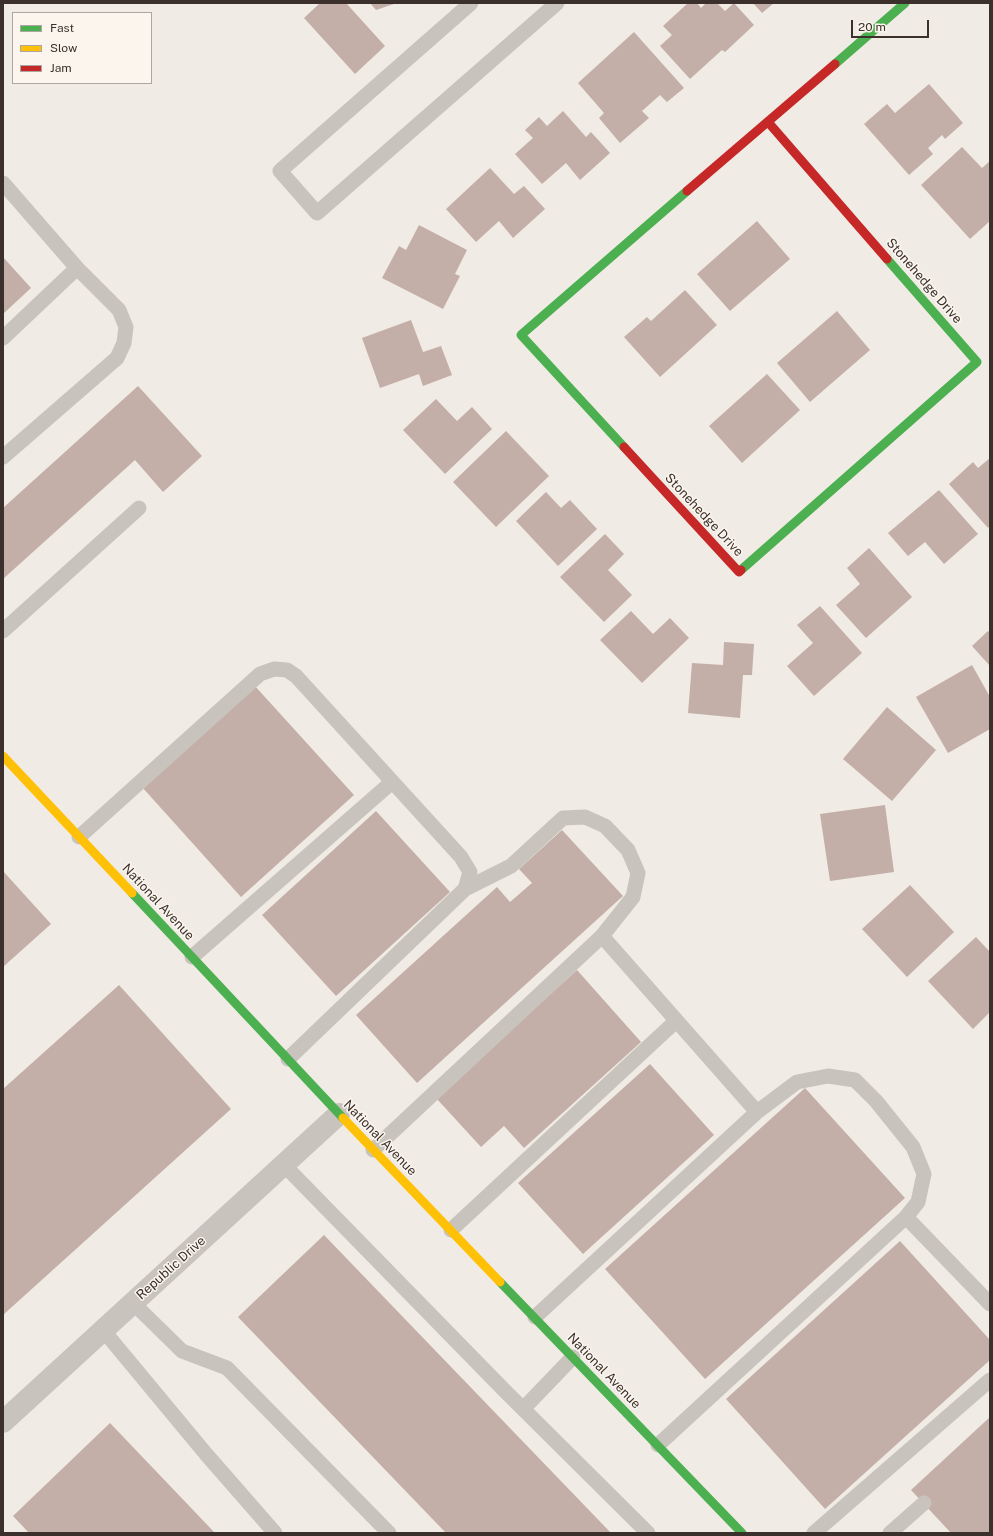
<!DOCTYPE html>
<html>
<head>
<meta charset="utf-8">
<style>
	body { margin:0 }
	#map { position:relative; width:993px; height:1536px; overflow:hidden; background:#f0ebe5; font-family:"Public Sans",sans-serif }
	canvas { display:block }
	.frame { position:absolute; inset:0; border:4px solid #3b302b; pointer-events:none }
	.legend { position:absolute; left:12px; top:12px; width:140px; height:72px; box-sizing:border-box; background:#fbf5ee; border:1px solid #aea6a0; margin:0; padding:5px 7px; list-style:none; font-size:12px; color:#3b302b }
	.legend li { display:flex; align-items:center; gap:8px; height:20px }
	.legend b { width:20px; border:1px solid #aea6a0 }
	.scale { position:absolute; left:851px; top:20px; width:78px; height:18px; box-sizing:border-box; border:2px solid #3b302b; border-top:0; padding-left:5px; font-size:12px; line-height:14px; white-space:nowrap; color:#3b302b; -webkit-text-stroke:3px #fbf5ee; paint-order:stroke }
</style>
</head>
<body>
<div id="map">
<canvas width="993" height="1536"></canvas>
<div class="frame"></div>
<ul class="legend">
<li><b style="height:5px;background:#4caf50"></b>Fast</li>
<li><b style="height:5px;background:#ffc107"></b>Slow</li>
<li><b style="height:5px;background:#c62828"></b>Jam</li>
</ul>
<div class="scale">20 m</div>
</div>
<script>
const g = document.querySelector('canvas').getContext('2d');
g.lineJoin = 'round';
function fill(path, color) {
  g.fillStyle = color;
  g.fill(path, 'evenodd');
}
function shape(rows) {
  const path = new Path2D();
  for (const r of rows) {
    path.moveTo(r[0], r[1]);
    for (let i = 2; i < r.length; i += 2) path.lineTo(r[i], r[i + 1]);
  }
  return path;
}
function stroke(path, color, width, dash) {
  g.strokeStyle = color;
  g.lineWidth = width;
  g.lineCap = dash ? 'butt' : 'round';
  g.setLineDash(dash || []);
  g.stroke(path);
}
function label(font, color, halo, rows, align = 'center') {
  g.font = font + ' "Public Sans",sans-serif';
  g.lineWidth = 3;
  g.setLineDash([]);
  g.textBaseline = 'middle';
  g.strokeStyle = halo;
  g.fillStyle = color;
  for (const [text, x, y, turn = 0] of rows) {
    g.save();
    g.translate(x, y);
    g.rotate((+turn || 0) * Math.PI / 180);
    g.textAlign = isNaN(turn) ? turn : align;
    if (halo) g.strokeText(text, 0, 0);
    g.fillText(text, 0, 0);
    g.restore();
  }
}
fill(shape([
	[320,3,346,3,385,46,355,74,304,18],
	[370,3,397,3,376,10],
	[688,3,697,3,701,8,706,3,717,3,725,11,734,3,754,25,725,52,722,50,690,79,660,46,672,35,663,26],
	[753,3,774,3,762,13],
	[634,32,684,88,667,102,660,95,642,111,649,118,620,143,599,118,604,113,578,83],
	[929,84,963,123,945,139,942,135,928,148,933,154,909,175,864,124,887,104,895,113],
	[563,111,586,137,591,132,610,153,580,180,566,163,542,184,515,154,533,138,525,130,539,117,547,126],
	[962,147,982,168,990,161,990,221,970,239,921,185],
	[490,168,514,194,524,186,545,209,513,238,499,221,476,242,446,209],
	[757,221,790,259,730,311,697,274],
	[419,225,467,250,455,274,460,276,443,309,382,278,399,246,406,250],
	[3,257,31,288,3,314],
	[685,290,717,325,660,377,624,337,647,317,651,321],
	[837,311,870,350,810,402,777,363],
	[411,320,423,352,441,346,452,375,423,386,419,374,380,388,362,338],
	[767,374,800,410,742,463,709,426],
	[138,386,202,456,163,492,135,460,3,579,3,508],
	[436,399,457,421,472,407,492,429,445,474,403,430],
	[506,431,549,476,496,527,453,482],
	[990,458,990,525,988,528,949,484,973,462,978,468],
	[939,490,978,534,944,564,925,542,908,556,888,533],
	[546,492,561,508,570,500,597,529,558,566,516,521],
	[605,534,624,554,608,570,632,595,604,622,560,577],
	[869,548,912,597,866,638,836,605,860,584,847,568],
	[820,606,862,653,814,696,787,666,813,643,797,625],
	[631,611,653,634,670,618,689,638,642,683,600,640],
	[988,631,990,633,990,666,972,646],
	[724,642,754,644,752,675,743,675,740,718,688,713,692,663,723,665],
	[972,665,990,697,990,729,948,753,916,697],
	[254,685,354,795,241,897,142,787],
	[887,707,936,750,892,801,843,759],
	[885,805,894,872,830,881,820,814],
	[376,811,450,892,336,996,262,915],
	[562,830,623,896,417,1083,356,1015,497,887,510,902,532,883,519,869],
	[3,871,51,924,3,967],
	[910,885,954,932,907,977,862,929],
	[976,937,990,952,990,1012,973,1029,928,981],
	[577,970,641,1042,524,1148,504,1126,481,1147,436,1098],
	[119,985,231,1109,3,1315,3,1089],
	[650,1064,714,1135,583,1254,518,1183],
	[805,1088,905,1198,705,1379,605,1269],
	[324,1235,611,1533,446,1533,238,1317],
	[900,1241,990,1340,990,1360,825,1509,726,1399],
	[990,1417,990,1533,951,1533,911,1490],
	[110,1423,215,1533,29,1533,13,1516]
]), '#c3afa7');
stroke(shape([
	[471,3,280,171,317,213,557,3],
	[3,183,77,268,3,338],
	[3,457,117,358,124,343,126,327,119,310,77,268],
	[3,631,139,508],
	[79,837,260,674,274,669,287,670,296,676,461,857,470,872,465,889,288,1059],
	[465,889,511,866,563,818,585,817,605,826,628,850,638,873,633,897,602,936,757,1112,797,1082,828,1076,855,1080,876,1101,913,1147,924,1174,918,1202,906,1217,990,1304],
	[192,957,392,782],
	[373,1150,602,936],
	[284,1165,504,1390,648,1533],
	[451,1230,676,1021],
	[133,1303,182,1351,227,1368,389,1533],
	[535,1317,757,1112],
	[103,1330,206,1454,275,1533],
	[523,1409,573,1357],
	[658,1445,906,1217],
	[814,1533,990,1380],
	[890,1533,924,1503]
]), '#c9c3be', 15);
stroke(shape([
	[3,1422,339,1114]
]), '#c9c3be', 22);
stroke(shape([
	[835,64,905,3],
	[624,447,521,335,687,191],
	[741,570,977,362,887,259],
	[132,893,343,1118],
	[500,1282,742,1533]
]), '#4caf50', 9);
stroke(shape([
	[3,756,132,893],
	[343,1118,500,1282]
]), '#ffc107', 9);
stroke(shape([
	[768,122,887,259],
	[687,191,835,64],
	[624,447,739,572,741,570]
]), '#c62828', 9);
label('13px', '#3b302b', '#fbf5ee', [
	["Stonehedge Drive",924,281,49],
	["Stonehedge Drive",704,515,47],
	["National Avenue",158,902,47],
	["National Avenue",380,1138,46],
	["Republic Drive",171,1268,-42],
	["National Avenue",604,1371,46]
]);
</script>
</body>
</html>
